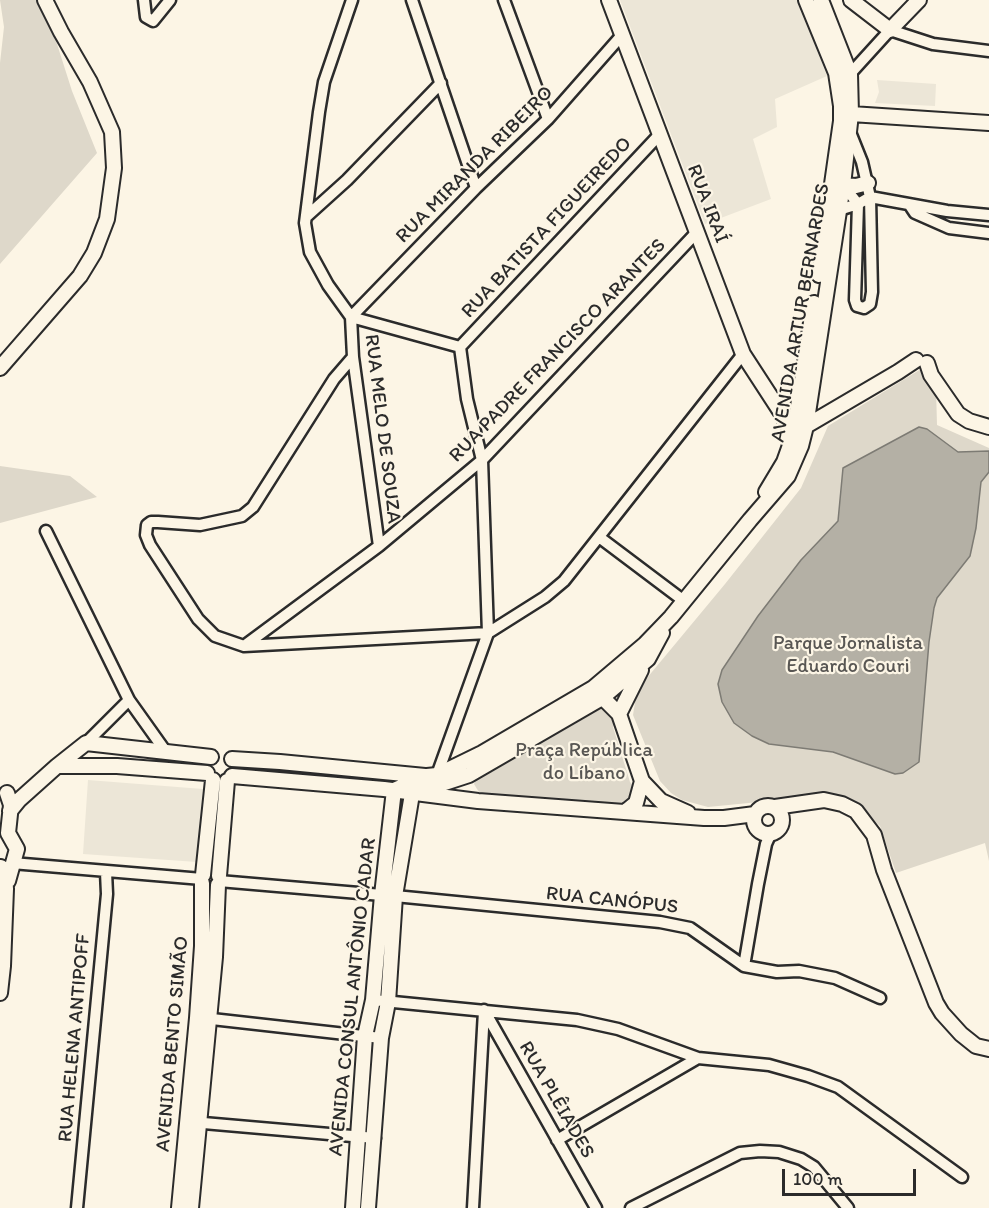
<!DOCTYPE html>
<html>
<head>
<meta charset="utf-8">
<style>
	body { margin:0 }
	#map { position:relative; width:989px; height:1208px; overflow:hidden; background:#fcf5e5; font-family:Itim,sans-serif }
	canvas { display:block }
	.scale { position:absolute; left:782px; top:1169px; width:134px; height:27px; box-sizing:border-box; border:3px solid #2b2b2b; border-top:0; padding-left:8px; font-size:18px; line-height:21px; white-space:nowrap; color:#2b2b2b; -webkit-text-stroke:4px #fcf5e5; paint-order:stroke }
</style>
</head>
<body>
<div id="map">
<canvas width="989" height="1208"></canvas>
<div class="scale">100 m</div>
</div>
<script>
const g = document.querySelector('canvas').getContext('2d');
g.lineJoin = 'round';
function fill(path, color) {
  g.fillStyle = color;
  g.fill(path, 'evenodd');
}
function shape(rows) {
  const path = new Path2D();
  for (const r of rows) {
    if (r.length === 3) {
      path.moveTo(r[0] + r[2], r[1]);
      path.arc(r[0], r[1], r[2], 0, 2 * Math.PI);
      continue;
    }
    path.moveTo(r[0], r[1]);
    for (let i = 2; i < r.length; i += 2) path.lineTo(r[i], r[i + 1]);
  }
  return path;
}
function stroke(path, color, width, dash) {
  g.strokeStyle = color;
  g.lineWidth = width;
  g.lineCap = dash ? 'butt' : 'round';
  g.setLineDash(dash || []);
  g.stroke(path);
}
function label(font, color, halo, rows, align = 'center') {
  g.font = font + ' Itim,sans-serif';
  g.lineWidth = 4.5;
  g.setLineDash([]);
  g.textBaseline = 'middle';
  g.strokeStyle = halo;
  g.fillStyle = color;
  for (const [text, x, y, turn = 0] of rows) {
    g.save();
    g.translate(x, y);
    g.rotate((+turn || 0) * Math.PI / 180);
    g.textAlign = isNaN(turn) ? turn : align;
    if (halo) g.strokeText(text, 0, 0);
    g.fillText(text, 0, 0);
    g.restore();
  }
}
fill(shape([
	[620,0,798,0,827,76,775,99,777,127,753,139,771,199,705,224],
	[877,80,936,84,935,106,875,103,879,92],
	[88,780,203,789,197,862,83,854]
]), '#ece6d7');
fill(shape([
	[0,0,43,0,72,91,97,153,0,264,0,63,4,27],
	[921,369,923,374,932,379,936,388,937,425,989,448,989,861,985,843,896,873,880,826,857,805,822,794,802,795,769,801,708,807,682,800,671,793,660,781,633,715,637,690,725,584,801,488,828,426],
	[0,466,70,476,97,497,0,523],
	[602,708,614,718,615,723,613,727,630,782,635,787,630,802,618,808,613,803,480,793,477,789,474,784,477,776,487,770,491,772,495,770]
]), '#ded8ca');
const water = shape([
	[919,427,927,429,958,452,989,451,989,472,981,482,976,528,970,556,937,598,934,608,929,642,919,762,903,773,895,774,833,752,769,744,752,736,734,723,722,702,718,684,722,670,758,616,801,560,838,521,843,468,919,427]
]);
fill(water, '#b4b0a5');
stroke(water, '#7d7b74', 1.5);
const minor = shape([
	[144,0,146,17,153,21,170,0],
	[352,0,324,82,319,112,305,223,310,252,328,285,351,317,460,347],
	[412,0,476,188],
	[504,0,548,119],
	[850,74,890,30,933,44,989,51],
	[843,185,858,204,855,300,857,306,864,308,870,304,872,292,870,197,862,162,850,132],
	[909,204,915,213,949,228,989,233],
	[839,210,858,204,870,197,947,211,989,215],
	[306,217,347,180,441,83],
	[460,347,660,134],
	[353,357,334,379,253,507,242,516,200,525,158,522,151,522,147,525,146,535,150,545,198,619,215,636,244,646,488,633,545,597,564,581,743,354],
	[46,531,129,700,166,752],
	[599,537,684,601],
	[379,546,353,357,351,317,476,188,548,119,622,35],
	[244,646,379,546,482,460,697,232],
	[86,743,129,700],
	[437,775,488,633,482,460,467,399,460,347],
	[12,863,202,879],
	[219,881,382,895],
	[395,896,660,922,690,928,744,966,777,972,799,971,835,978,880,998],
	[744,966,758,884,766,844,771,833],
	[373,1000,577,1020,618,1029,698,1058,769,1065,808,1076,838,1087,962,1177],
	[484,1010,596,1208],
	[203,1018,381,1038],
	[192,1122,375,1138],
	[557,1140,698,1058],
	[77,1208,107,894,106,872],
	[473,1208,484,1011],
	[631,1208,740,1153,760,1151,779,1152,801,1159,814,1167,848,1208]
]);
const tertiary = shape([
	[609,0,743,354,782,414,789,429,789,440],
	[806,0,836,73,841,106,841,121,819,275],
	[851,0,890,30,919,0],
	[851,114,989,123],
	[843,185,856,186,868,183],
	[927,363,931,375,958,414,969,421,989,427],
	[0,368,80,276,94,253,107,219,114,168,112,132,90,82,61,32,45,0],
	[806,426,898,372,916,360],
	[766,492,784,462,789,448,795,426,814,303],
	[596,691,619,714,642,781,661,801,688,813],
	[619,714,641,670],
	[232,759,280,762,425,776],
	[57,766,117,766,207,773],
	[232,776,384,789,478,801,704,818,724,818,755,814],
	[394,790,427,776,437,775,482,753,593,688,645,644,671,617,750,520,788,476,801,446,806,426,843,185,851,114,850,74,821,0],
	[420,791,469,775,602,698,648,659,662,633],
	[7,793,11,805,8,833,17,849,8,881],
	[768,820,14],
	[775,807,824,800,842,804,856,811,874,835,884,870,936,1003,942,1013,961,1034,976,1046,989,1049],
	[10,811,19,800,57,766,86,743,211,757],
	[625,812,636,803,642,781],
	[203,875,213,780],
	[219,876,227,781],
	[0,993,3,966,6,889,5,873,1,867],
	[179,1208,197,1018,202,946,202,883],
	[191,1208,215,957,218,885],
	[353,1208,365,1036,373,1000,382,895,394,790],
	[368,1208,381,1038,388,1002,395,896,412,794]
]);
stroke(minor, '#2b2b2b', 15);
stroke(tertiary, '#2b2b2b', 18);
stroke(minor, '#fcf5e5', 10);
stroke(tertiary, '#fcf5e5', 14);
label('20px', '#2b2b2b', '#fcf5e5', [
	["RUA MIRANDA RIBEIRO",475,165,-45],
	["RUA IRAÍ",707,204,69],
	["RUA BATISTA FIGUEIREDO",547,228,-47],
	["AVENIDA ARTUR BERNARDES",801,313,-80],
	["RUA PADRE FRANCISCO ARANTES",558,351,-46],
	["RUA MELO DE SOUZA",382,429,83],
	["RUA CANÓPUS",612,901,6],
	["AVENIDA CONSUL ANTÔNIO CADAR",353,997,-84],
	["RUA HELENA ANTIPOFF",75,1038,-85],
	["AVENIDA BENTO SIMÃO",173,1044,-85],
	["RUA PLÊIADES",556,1100,60]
]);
label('20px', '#585653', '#fcf5e5', [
	["Parque Jornalista",848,644],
	["Eduardo Couri",848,667],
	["Praça República",584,751],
	["do Líbano",584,774]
]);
</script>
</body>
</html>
